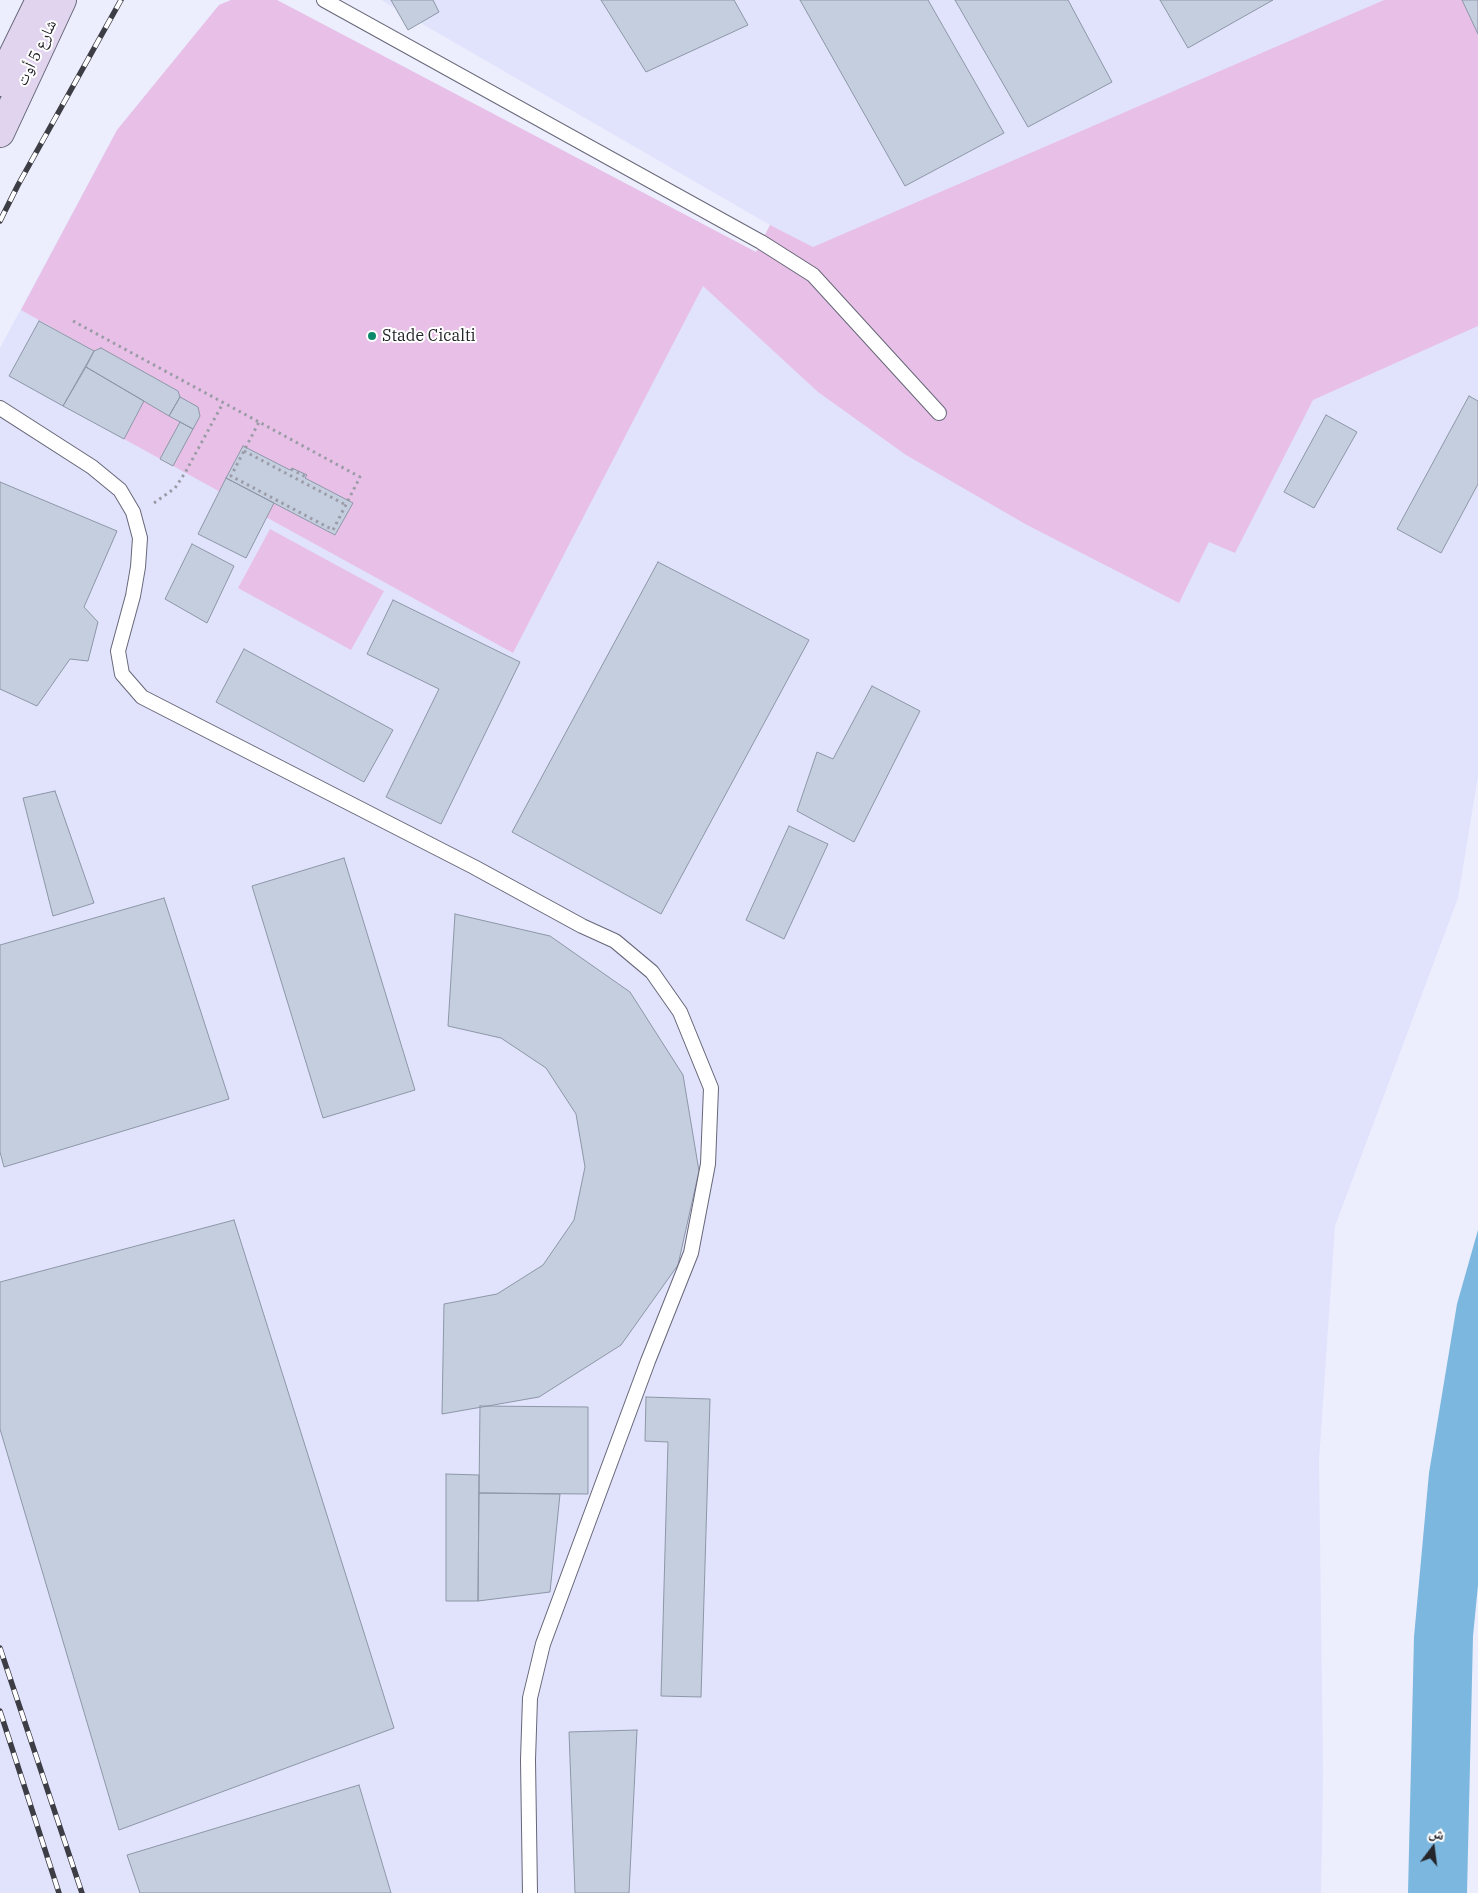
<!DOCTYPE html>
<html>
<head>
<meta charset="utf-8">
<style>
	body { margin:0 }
	#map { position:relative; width:1478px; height:1893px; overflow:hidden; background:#ecedfd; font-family:"IBM Plex Serif","Noto Naskh Arabic",serif }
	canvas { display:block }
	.north { position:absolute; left:1408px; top:1823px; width:50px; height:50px; -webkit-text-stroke:4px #fff; paint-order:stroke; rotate:15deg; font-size:14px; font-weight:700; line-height:20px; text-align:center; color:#25252c }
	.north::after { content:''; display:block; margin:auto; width:18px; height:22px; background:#25252c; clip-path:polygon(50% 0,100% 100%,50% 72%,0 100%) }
</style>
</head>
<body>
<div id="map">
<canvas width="1478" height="1893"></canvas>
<div class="north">ش</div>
</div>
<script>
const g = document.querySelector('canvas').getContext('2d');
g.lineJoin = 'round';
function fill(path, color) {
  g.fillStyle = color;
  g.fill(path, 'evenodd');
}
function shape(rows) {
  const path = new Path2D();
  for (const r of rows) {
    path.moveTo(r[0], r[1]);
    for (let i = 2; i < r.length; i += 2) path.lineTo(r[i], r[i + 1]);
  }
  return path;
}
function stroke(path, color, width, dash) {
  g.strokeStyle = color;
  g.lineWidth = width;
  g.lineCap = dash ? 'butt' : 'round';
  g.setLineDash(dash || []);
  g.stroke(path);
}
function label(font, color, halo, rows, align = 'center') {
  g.font = font + ' "IBM Plex Serif","Noto Naskh Arabic",serif';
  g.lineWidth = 4;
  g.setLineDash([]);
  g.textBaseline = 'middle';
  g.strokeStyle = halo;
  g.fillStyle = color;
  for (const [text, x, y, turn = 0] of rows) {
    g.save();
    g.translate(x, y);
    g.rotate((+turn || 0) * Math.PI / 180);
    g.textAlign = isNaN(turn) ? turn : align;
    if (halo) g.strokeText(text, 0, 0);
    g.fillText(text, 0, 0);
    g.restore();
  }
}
fill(shape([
	[231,0,277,0,756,252,770,225,381,0,1478,0,1478,776,1458,898,1335,1226,1319,1461,1323,1772,1321,1893,0,1893,0,348,117,130,219,5]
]), '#e1e3fd');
fill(shape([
	[231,0,277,0,756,252,770,225,813,247,1384,0,1462,0,1478,34,1478,326,1313,400,1235,553,1209,542,1179,603,1027,525,906,455,818,392,703,286,513,653,124,439,144,401,86,367,94,351,21,310,117,130,219,5],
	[270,529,384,591,351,650,238,588]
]), '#e8c0e7');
fill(shape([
	[1478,1230,1478,1585,1473,1636,1467,1893,1408,1893,1414,1637,1429,1473,1457,1304]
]), '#7bb7de');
const building = shape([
	[391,0,433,0,439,12,408,30,391,0],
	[601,0,734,0,748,25,646,72,601,0],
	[800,0,928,0,1004,133,905,186,800,0],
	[955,0,1068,0,1112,82,1028,127,955,0],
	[1160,0,1273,0,1188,48,1160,0],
	[1462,0,1478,0,1478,34,1462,0],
	[39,321,94,351,63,406,9,376,39,321],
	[101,348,178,391,180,397,169,416,86,367,94,351,101,348],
	[86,367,144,401,124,439,63,406,86,367],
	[1469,396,1478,401,1478,484,1441,553,1397,529,1469,396],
	[180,397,198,407,200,416,193,429,169,416,180,397],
	[1326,415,1357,432,1314,508,1284,492,1326,415],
	[180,422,193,429,173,466,160,459,180,422],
	[243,446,290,470,292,468,307,475,305,478,353,503,335,535,226,478,243,446],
	[226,478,274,503,246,558,198,534,226,478],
	[0,482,117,531,84,607,98,622,88,661,70,659,37,706,0,689,0,482],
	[192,544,234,566,207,623,165,599,192,544],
	[658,562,809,640,661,914,512,832,658,562],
	[393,600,520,662,441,824,386,797,439,689,367,654,393,600],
	[244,649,393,730,364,782,216,702,244,649],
	[872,686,920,711,854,842,797,811,817,752,833,759,872,686],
	[55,791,94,903,53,916,23,798,55,791],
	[789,826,828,844,784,939,746,920,789,826],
	[344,858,415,1090,323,1118,252,886,344,858],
	[164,898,229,1099,4,1167,0,1152,0,945,164,898],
	[455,914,550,936,630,992,683,1075,699,1171,678,1265,621,1345,539,1397,442,1414,444,1304,497,1294,543,1265,574,1220,585,1167,576,1114,546,1068,501,1038,448,1026,455,914],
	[234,1220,394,1728,119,1830,0,1429,0,1282,234,1220],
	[646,1397,710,1399,701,1697,661,1696,668,1442,645,1441,646,1397],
	[480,1406,588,1407,588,1494,479,1493,480,1406],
	[446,1474,479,1475,478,1601,446,1601,446,1474],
	[479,1493,560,1494,550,1592,478,1601,479,1493],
	[637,1730,629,1893,575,1893,569,1732,637,1730],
	[359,1785,391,1893,140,1893,127,1855,359,1785]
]);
fill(building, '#c4cedf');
stroke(building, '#8d97a7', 1);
const lane = shape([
	[324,0,761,242,813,275,939,413],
	[0,408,92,467,120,490,133,512,140,538,138,567,133,596,118,651,122,674,142,697,474,867,582,926,615,941,652,972,680,1012,711,1088,708,1164,691,1253,648,1361,543,1644,530,1698,528,1760,530,1893]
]);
const secondary = shape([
	[0,82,40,0],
	[0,133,62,0]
]);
stroke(lane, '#666778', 16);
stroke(secondary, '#666778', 30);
stroke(shape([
	[73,321,259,422,360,477,333,530,231,476,259,422],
	[244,451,346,505],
	[291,469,306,477],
	[154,503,175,488,185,473,223,403]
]), '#9b9ca8', 3, [2.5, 4]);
stroke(lane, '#fff', 14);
stroke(secondary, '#e1d4ef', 28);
const rail = shape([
	[0,221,18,185,121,0],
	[0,1648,82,1893],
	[0,1711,59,1893]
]);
stroke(rail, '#3d3d45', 5.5);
stroke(rail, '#fff', 4, [11]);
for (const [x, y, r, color] of [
	[372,336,5,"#0c896d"]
]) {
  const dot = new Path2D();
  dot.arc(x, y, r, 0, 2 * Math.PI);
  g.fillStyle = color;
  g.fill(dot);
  stroke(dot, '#fff', 2);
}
label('16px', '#25252c', '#fff', [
	["شارع 5 أوت",37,53,-64]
]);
label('16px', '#25252c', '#fff', [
	["Stade Cicalti",382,336]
], 'left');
</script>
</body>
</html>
